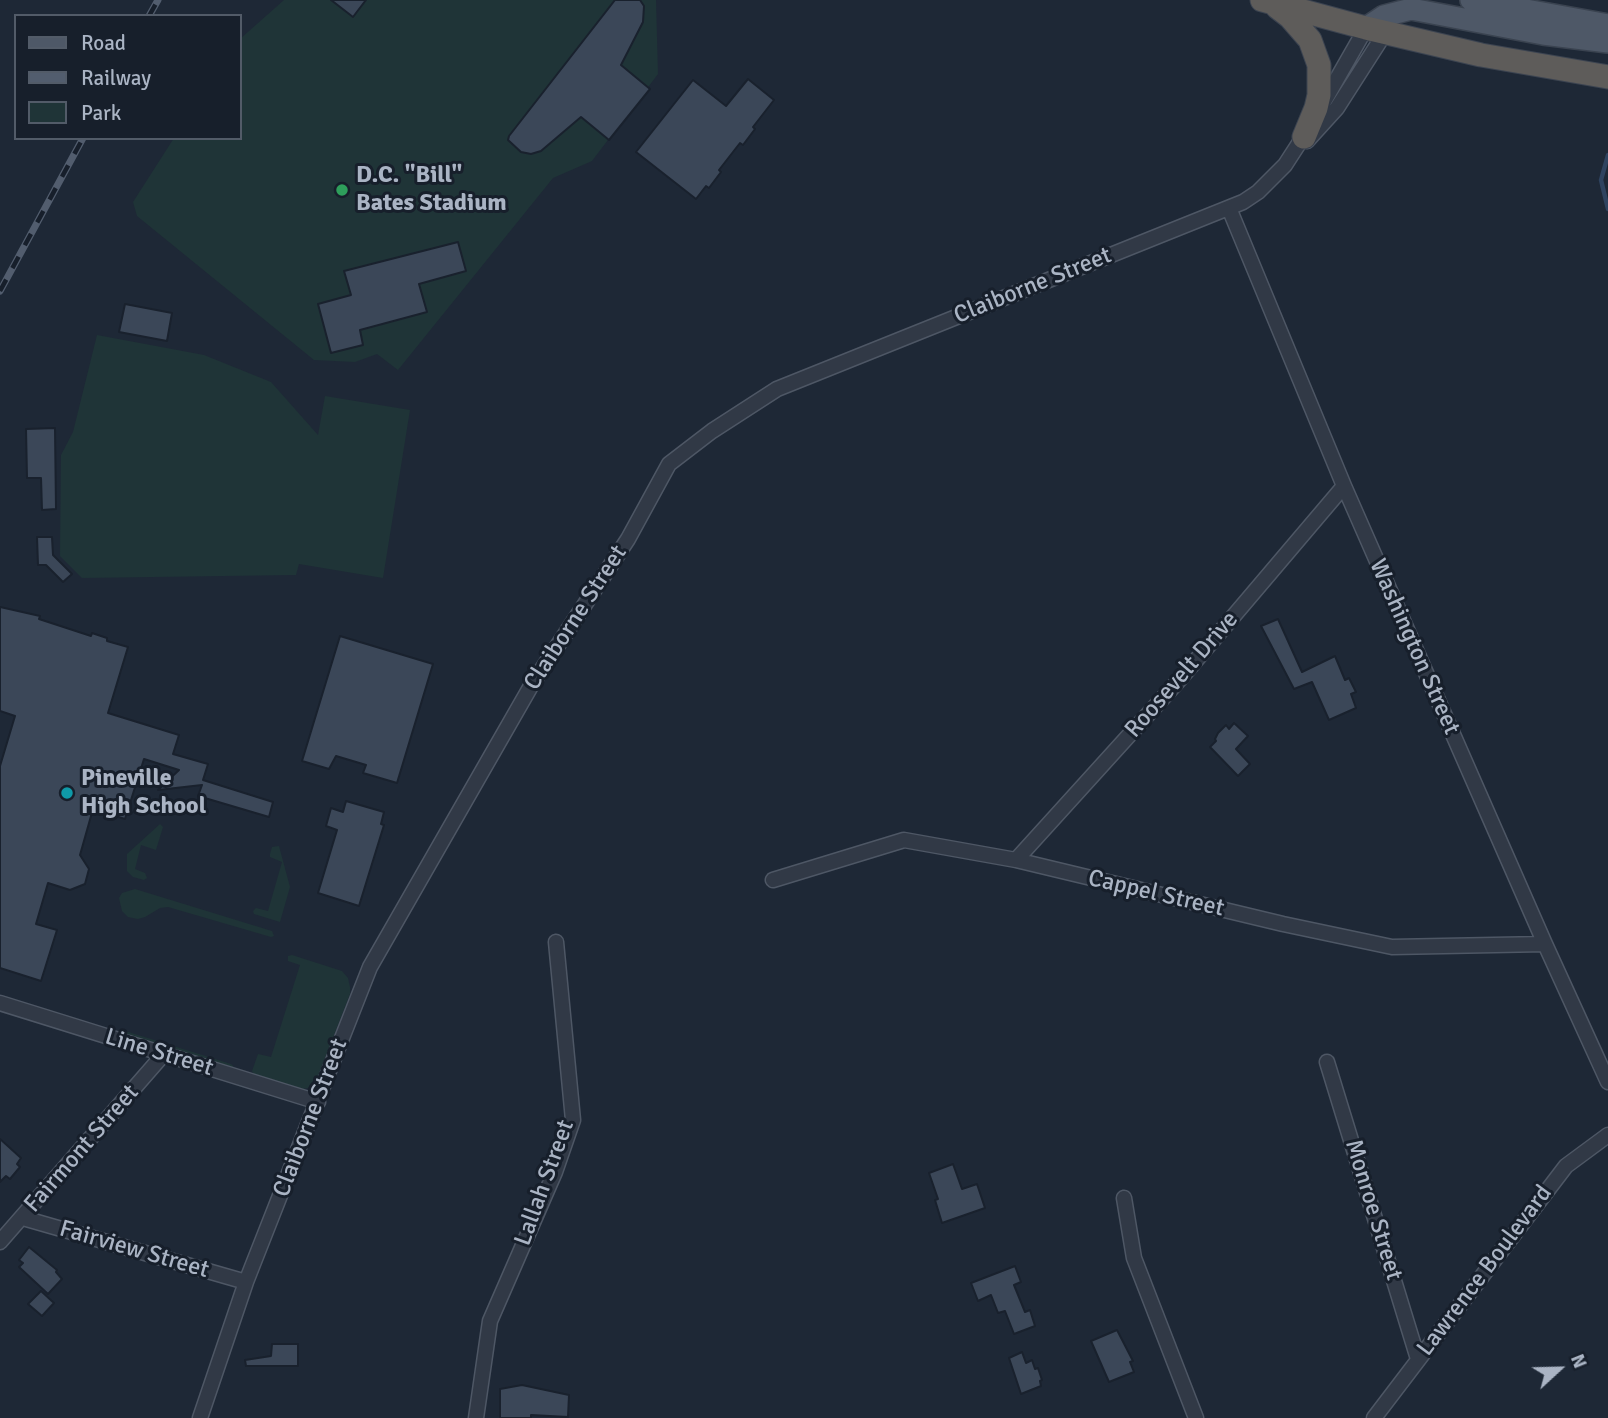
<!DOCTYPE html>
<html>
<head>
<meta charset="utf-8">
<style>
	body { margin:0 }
	#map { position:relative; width:1608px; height:1418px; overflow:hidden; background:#1e2836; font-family:Signika,sans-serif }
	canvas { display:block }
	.legend { position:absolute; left:14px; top:14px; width:228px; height:126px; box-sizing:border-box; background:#171f2b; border:2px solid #525b68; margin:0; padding:9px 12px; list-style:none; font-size:21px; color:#aab4c4 }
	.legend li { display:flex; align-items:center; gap:14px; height:35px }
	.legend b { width:35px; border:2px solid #525b68 }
	.north { position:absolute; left:1524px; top:1334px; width:70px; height:70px; -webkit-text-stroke:5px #171f2b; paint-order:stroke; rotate:68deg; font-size:19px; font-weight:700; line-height:28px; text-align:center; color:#aab4c4 }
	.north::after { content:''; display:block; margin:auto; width:24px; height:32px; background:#aab4c4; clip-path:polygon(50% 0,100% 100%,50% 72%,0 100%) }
</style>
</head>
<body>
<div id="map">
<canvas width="1608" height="1418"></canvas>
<ul class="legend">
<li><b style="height:9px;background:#4e5867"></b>Road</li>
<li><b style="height:9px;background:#525d6e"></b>Railway</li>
<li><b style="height:19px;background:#1f3437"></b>Park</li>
</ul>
<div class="north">N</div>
</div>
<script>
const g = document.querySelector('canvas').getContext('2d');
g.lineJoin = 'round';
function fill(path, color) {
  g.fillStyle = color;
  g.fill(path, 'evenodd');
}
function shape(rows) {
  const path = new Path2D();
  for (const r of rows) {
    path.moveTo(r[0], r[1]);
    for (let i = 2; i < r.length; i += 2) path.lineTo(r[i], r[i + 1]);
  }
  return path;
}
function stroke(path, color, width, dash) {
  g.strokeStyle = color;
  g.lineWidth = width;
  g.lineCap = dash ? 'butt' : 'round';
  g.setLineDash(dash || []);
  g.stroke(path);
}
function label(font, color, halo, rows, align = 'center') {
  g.font = font + ' Signika,sans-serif';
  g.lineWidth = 6;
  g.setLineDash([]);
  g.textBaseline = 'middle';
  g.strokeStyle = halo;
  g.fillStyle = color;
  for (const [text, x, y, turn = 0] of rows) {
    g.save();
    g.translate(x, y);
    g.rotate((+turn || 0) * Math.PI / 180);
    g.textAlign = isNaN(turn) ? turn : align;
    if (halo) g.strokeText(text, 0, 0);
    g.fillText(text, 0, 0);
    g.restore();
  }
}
fill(shape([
	[284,0,656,0,658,74,592,161,553,178,398,370,377,354,355,362,314,360,137,216,133,202,174,138,240,138,240,39],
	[97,335,204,355,271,382,318,435,325,396,410,410,383,578,299,564,296,575,82,578,60,556,61,455,73,432],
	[160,824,163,827,156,850,141,845,135,869,145,873,147,878,144,880,133,877,127,871,127,854],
	[279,846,290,887,280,922,254,914,253,911,256,908,268,911,282,862,270,857,270,854,272,847],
	[135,889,272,931,274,936,271,937,168,907,160,908,145,917,138,919,128,917,122,911,119,898,122,893],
	[292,955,342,971,348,978,350,987,350,994,316,1081,308,1088,297,1090,255,1077,252,1071,258,1054,271,1057,300,965,288,961,288,956],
	[122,1030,231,1064,234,1067,232,1070,119,1034]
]), '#1f3437');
stroke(shape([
	[1608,155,1601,180,1608,209]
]), '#2f435f', 4.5);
const building = shape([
	[331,0,366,0,353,17,331,0],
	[615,0,640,0,644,6,643,22,621,65,650,89,609,140,581,117,541,151,531,154,521,152,508,140,509,136,615,0],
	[748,79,774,100,753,127,755,129,743,145,740,143,719,170,721,172,709,188,706,186,696,199,636,152,693,80,726,106,748,79],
	[458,242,466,271,419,284,427,312,360,330,363,345,331,353,318,304,351,295,344,271,458,242],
	[125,304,172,313,167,341,119,332,125,304],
	[55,428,56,509,42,510,41,478,27,478,26,429,55,428],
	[37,537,52,537,53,555,72,574,63,582,46,565,38,565,37,537],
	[0,607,40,616,39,619,91,636,92,633,107,638,107,641,128,647,108,713,179,735,173,754,208,764,203,780,273,802,269,817,198,796,202,785,158,790,179,770,144,759,125,819,93,809,80,855,89,869,85,884,70,890,48,883,36,924,57,930,41,981,0,968,0,766,15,716,0,711,0,607],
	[1278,619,1302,672,1335,656,1345,680,1349,678,1356,692,1351,694,1356,708,1329,720,1312,682,1294,689,1261,626,1278,619],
	[340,636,433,664,397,783,363,773,366,765,336,756,329,769,302,761,340,636],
	[1234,723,1248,736,1236,749,1250,764,1238,776,1210,747,1216,741,1215,739,1218,733,1226,725,1229,729,1234,723],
	[346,801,384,812,381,824,384,825,359,906,318,893,337,830,326,826,331,808,343,812,346,801],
	[0,1139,21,1158,17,1164,20,1167,10,1179,6,1176,0,1182,0,1139],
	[953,1164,962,1189,977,1184,985,1208,942,1223,935,1200,938,1199,929,1173,953,1164],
	[29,1247,57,1270,56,1272,62,1279,48,1294,19,1267,23,1263,19,1260,29,1247],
	[1015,1266,1021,1282,1014,1285,1025,1312,1030,1310,1035,1326,1014,1334,1005,1311,998,1313,991,1295,978,1301,971,1283,1015,1266],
	[41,1291,54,1303,42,1316,28,1304,41,1291],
	[1117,1330,1133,1361,1130,1362,1134,1372,1109,1382,1091,1341,1117,1330],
	[272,1344,298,1344,298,1366,246,1366,245,1360,271,1356,272,1344],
	[1022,1352,1026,1363,1032,1360,1035,1369,1038,1368,1042,1380,1040,1381,1041,1386,1021,1394,1009,1358,1022,1352],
	[522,1385,569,1395,568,1417,531,1415,531,1418,500,1418,500,1389,522,1385]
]);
fill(building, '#3b4758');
stroke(building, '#19212d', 2);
const minor = shape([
	[1322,105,1366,28],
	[1307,141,1337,108,1385,33],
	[1229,208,1344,486,1545,944,1608,1082],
	[1016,860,1181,678,1344,486],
	[773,880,904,840,1016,860,1283,924,1392,947,1545,944],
	[0,1003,318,1102],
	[1327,1062,1418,1359],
	[1124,1198,1134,1258,1196,1418],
	[23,1218,246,1282],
	[0,1242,163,1055],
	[200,1418,246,1282,370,967,531,686,628,539,669,464,712,431,777,389,1243,202,1258,192,1285,165,1307,131],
	[476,1418,490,1321,555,1172,573,1120,556,942],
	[1374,1418,1566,1166,1608,1135]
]);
const primary = shape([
	[1471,0,1608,25],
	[1366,28,1384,16,1411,9,1543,34,1608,42]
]);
const trunk = shape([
	[1262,0,1366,28,1481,55,1608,77],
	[1277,7,1290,17,1310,40,1319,65,1319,95,1316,108,1304,137]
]);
stroke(minor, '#4e5765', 17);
stroke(primary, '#3a4350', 24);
stroke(trunk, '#3c4451', 25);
stroke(minor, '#313946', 14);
stroke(primary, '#4e5867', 21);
stroke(trunk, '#5e5c5a', 23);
const rail = shape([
	[149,16,158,0],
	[0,291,83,138]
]);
stroke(rail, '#525d6e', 7);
stroke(rail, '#171f2b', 4.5, [13]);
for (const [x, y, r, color] of [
	[342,190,7,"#2e9e5b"],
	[67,793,7,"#0f9aa8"]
]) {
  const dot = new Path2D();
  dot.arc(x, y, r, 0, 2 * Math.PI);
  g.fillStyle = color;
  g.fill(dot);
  stroke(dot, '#171f2b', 2.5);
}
label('bold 24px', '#aab4c4', '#171f2b', [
	["D.C. \"Bill\"",356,176],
	["Bates Stadium",356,204],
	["Pineville",81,779],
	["High School",81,807]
], 'left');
label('24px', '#aab4c4', '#171f2b', [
	["Claiborne Street",1033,286,-22],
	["Claiborne Street",576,618,-57],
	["Washington Street",1414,647,66],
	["Roosevelt Drive",1182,675,-49],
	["Cappel Street",1156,894,13],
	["Line Street",159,1053,17],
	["Claiborne Street",311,1118,-69],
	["Fairmont Street",82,1149,-49],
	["Lallah Street",545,1183,-70],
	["Monroe Street",1373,1210,73],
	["Fairview Street",134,1250,16],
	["Lawrence Boulevard",1485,1271,-53]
]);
</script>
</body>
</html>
